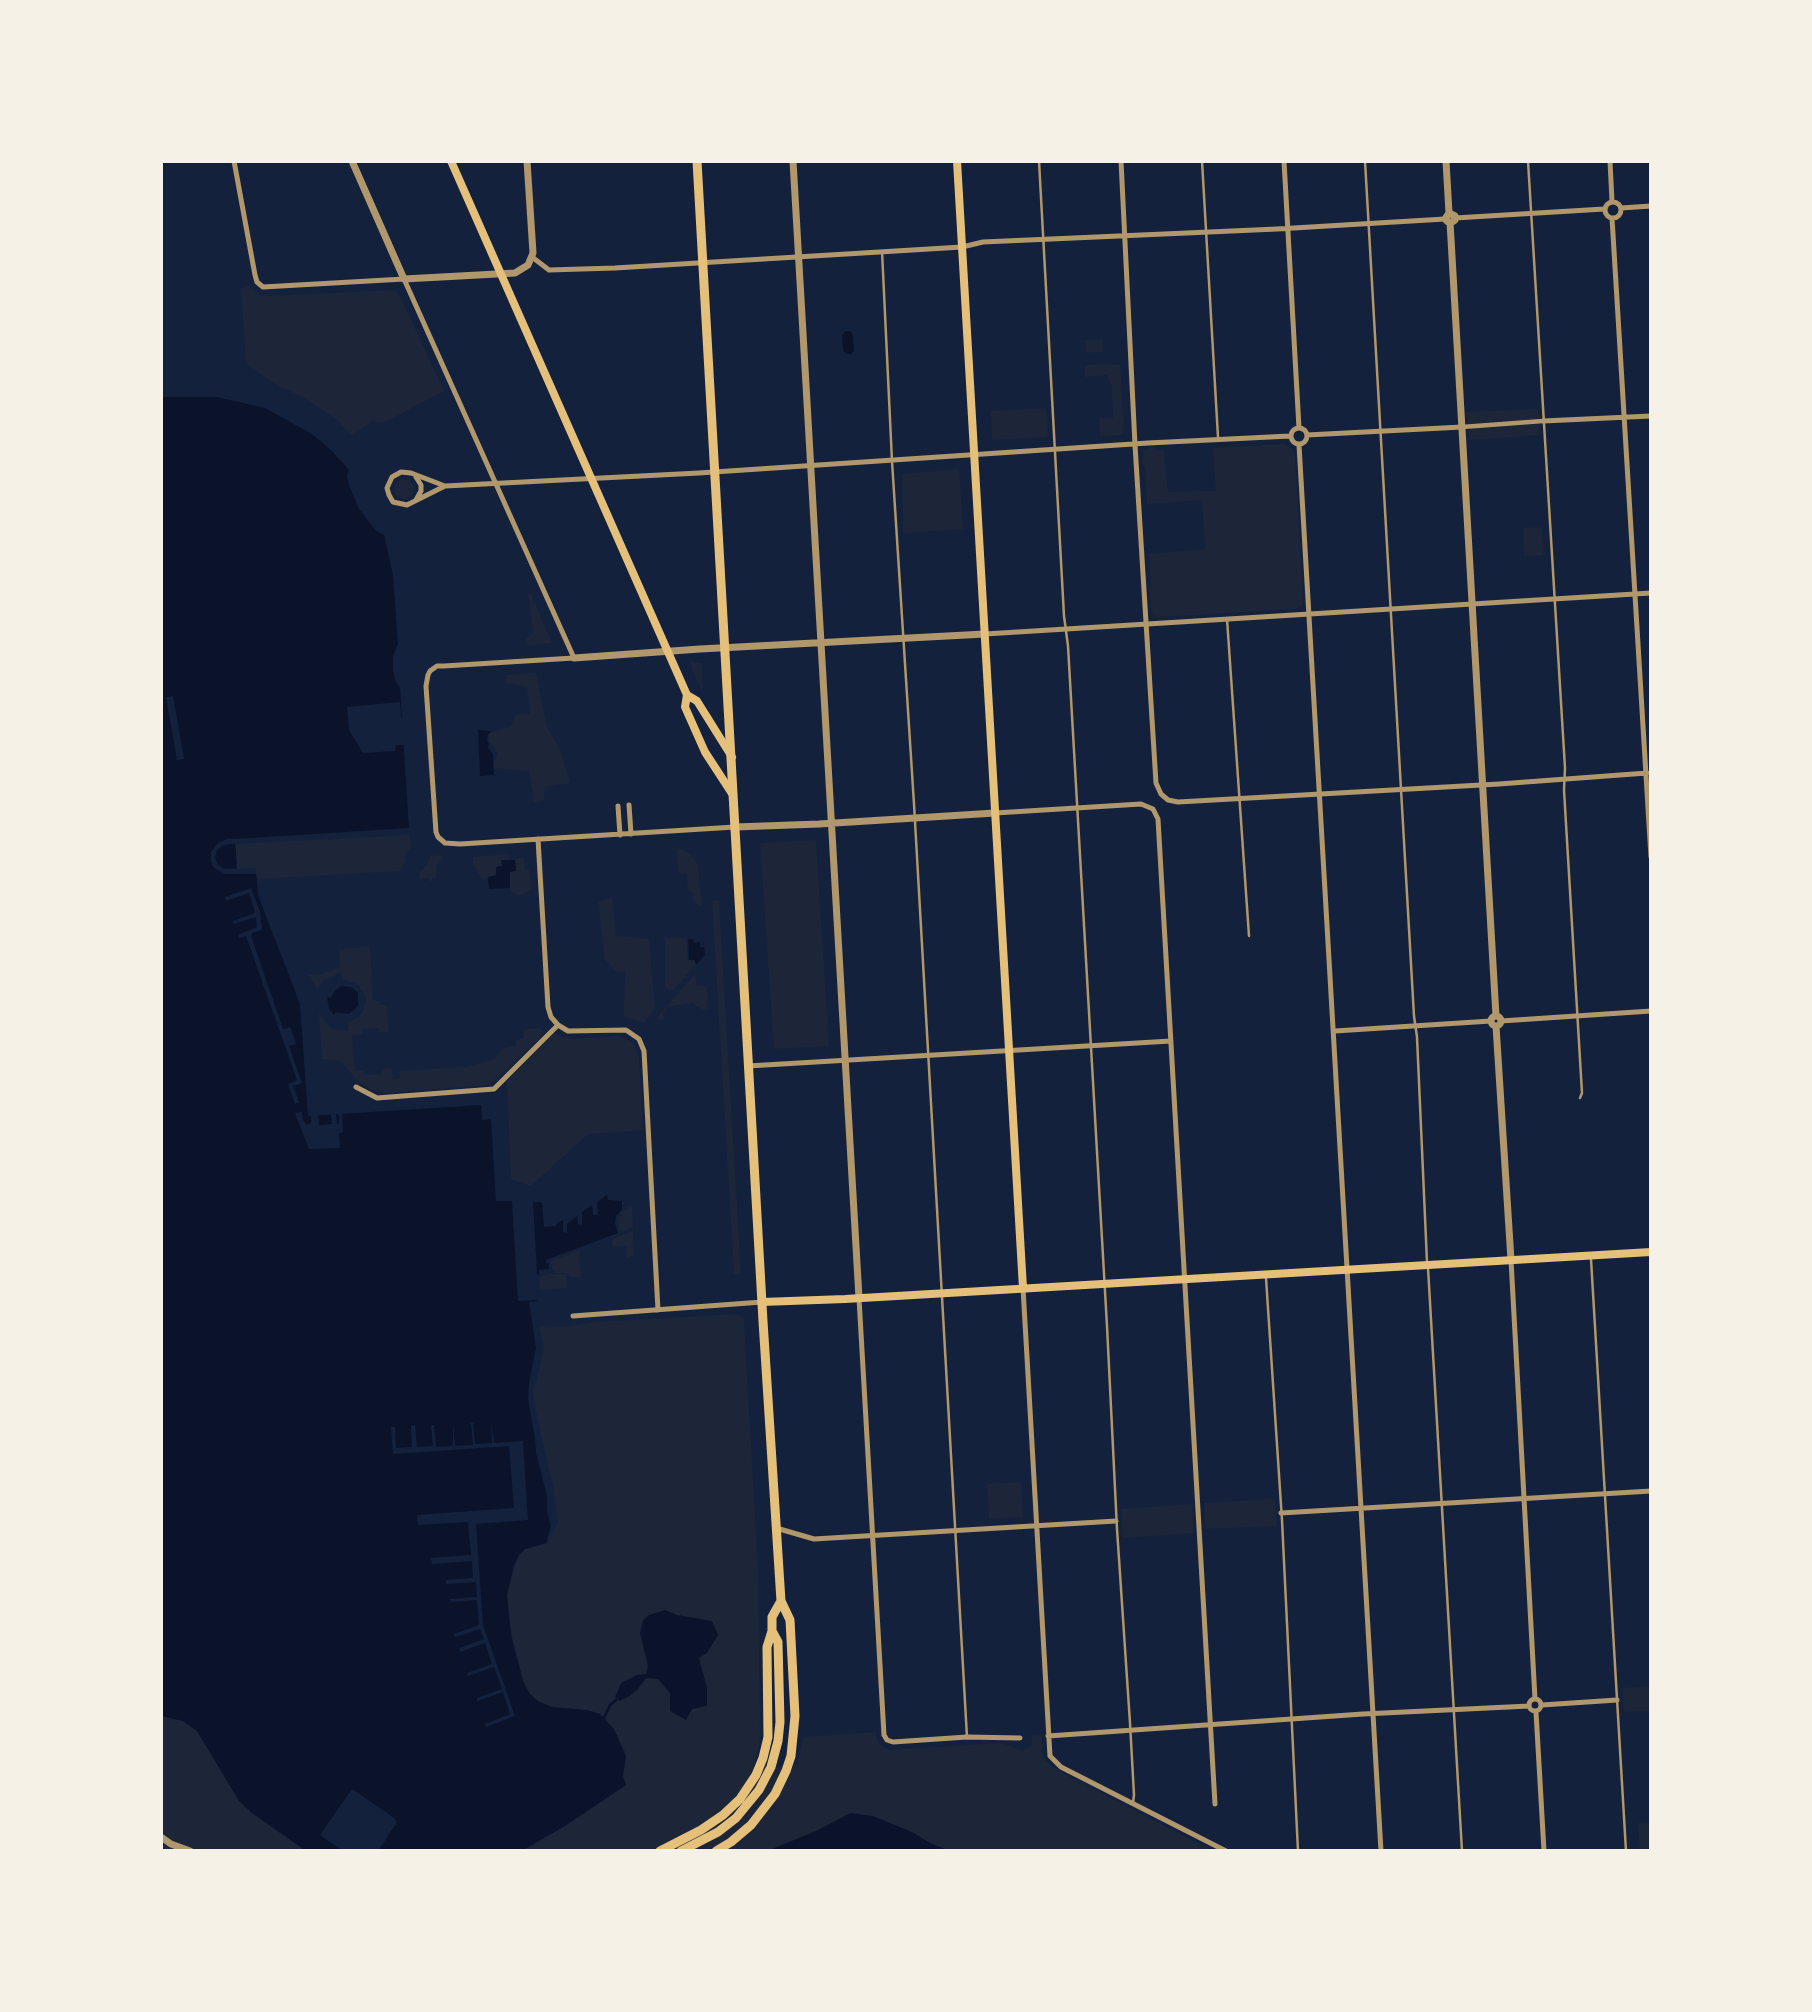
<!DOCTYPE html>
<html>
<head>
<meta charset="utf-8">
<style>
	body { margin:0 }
	#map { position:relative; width:1812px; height:2012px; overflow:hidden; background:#14213d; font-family:"Exo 2",sans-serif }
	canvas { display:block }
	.frame { position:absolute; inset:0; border:163px solid #f6f1e7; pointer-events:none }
</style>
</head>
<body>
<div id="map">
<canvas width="1812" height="2012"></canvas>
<div class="frame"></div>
</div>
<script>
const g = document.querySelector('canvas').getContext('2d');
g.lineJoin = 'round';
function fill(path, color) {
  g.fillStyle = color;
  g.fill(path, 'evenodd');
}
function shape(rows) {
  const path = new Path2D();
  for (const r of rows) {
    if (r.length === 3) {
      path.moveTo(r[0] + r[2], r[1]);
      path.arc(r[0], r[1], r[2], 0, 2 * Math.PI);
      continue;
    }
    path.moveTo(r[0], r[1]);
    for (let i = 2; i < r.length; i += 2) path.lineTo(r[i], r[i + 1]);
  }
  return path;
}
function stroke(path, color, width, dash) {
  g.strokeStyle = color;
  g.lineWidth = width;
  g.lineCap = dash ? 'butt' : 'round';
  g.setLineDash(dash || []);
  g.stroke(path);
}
fill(shape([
	[249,286,258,294,268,296,394,290,400,296,444,391,391,419,382,423,373,421,352,436,336,419,303,397,278,386,246,363,241,289],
	[1102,339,1103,352,1086,353,1085,340],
	[1107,364,1120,365,1124,431,1121,435,1100,436,1099,418,1113,418,1112,387,1107,375,1085,377,1085,365],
	[1046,408,1048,437,992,440,991,411],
	[1538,409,1540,421,1539,435,1469,440,1467,412],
	[1284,444,1293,449,1295,456,1303,604,1296,609,1157,617,1152,614,1149,591,1151,586,1149,554,1205,549,1202,500,1147,504,1145,469,1142,462,1144,450,1153,447,1159,451,1164,451,1168,492,1216,491,1213,448],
	[959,469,963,529,903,533,902,474],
	[404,489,10],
	[1542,527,1543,555,1524,556,1523,528],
	[528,593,531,594,552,643,525,645,525,640,533,633],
	[689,662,702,663,703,694],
	[536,673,547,728,560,749,570,783,544,787,544,800,534,802,529,771,492,768,497,755,496,749,490,743,488,735,491,732,510,727,516,715,530,713,527,687,507,683,506,675],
	[410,835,411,848,405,853,406,861,399,871,256,879,256,871,237,870,235,844],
	[816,840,829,1046,774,1049,760,843],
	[677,848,690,853,698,865,702,906,694,903,692,892,688,891,687,874,680,873,678,870],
	[508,854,509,860,502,860,502,866,496,875,482,879,473,864,473,857],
	[430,855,444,856,437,866,436,878,432,878,432,881,430,881,429,878,420,879,419,873,429,862],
	[519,858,524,858,525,870,529,870,532,890,521,895,512,893,510,888,510,872,516,870,515,860],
	[612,897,616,936,649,939,655,1008,645,1023,624,1017,625,972,615,971,605,959,598,902],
	[712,901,719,901,741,1274,734,1274],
	[665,938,686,938,688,960,695,960,695,966,673,990,669,990,665,986],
	[370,947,373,1000,379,1001,381,1005,387,1005,389,1032,380,1033,379,1028,362,1029,362,1034,352,1035,355,1071,364,1071,365,1075,382,1074,382,1069,391,1068,393,1079,400,1078,399,1071,466,1067,494,1059,503,1048,516,1046,516,1040,524,1038,523,1029,539,1028,542,1031,542,1036,489,1085,385,1093,372,1090,358,1082,344,1064,339,1061,322,1059,319,1012,325,1022,333,1029,349,1031,347,1023,358,1017,363,1012,366,1000,364,993,356,983,343,980,341,972,323,981,317,989,308,975,323,974,340,967,339,949],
	[695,974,697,986,703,986,707,988,708,1009,701,1011,700,1007,696,1007,694,1003,666,1007,666,1011,663,1012,664,1019,658,1020,657,1017],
	[554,1033,570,1039,619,1036,627,1039,634,1045,639,1058,643,1130,588,1134,531,1186,511,1179,507,1081],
	[632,1206,633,1228,620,1232,618,1221,620,1214,625,1209],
	[633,1231,634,1255,627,1259,626,1246,613,1247,612,1239],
	[579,1251,581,1277,569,1277,568,1273,555,1273,555,1270,552,1269,551,1261],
	[547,1274,566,1274,567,1288,540,1290,539,1277],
	[736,1314,743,1318,744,1323,758,1567,760,1733,759,1746,753,1768,797,1765,803,1737,876,1732,878,1743,885,1748,889,1750,1002,1743,1022,1751,1031,1746,1033,1735,1041,1735,1043,1757,1052,1767,1213,1851,521,1851,534,1845,626,1785,623,1776,626,1756,624,1748,595,1712,558,1708,545,1705,535,1699,527,1692,523,1681,508,1620,506,1602,508,1587,517,1560,525,1549,547,1543,532,1394,538,1326,563,1327,596,1322],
	[1021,1482,1023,1517,989,1519,987,1484],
	[1275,1499,1277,1526,1205,1529,1204,1503],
	[1192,1504,1194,1533,1123,1538,1121,1509],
	[1651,1686,1651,1711,1624,1712,1622,1688],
	[161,1716,183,1721,197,1731,240,1801,252,1813,306,1851,161,1851],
	[1638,1823,1651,1823,1651,1851,1640,1851]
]), '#1d2539');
fill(shape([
	[846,331,850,331,853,335,854,351,851,354,847,354,843,351,842,335],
	[161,397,217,397,265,408,312,434,332,451,349,470,347,476,349,485,359,509,376,531,384,535,393,575,398,644,393,656,393,671,396,682,400,688,409,828,235,839,237,870,256,871,258,895,300,1004,308,1116,481,1105,482,1120,491,1119,496,1201,512,1201,518,1301,537,1300,540,1351,532,1394,555,1515,547,1543,525,1549,519,1555,514,1565,507,1595,511,1635,523,1681,530,1694,538,1701,552,1707,587,1710,600,1714,614,1729,626,1756,623,1776,626,1785,565,1826,521,1851,306,1851,252,1813,239,1801,197,1731,183,1721,161,1716],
	[478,730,491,731,488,735,487,740,489,744,488,748,493,754,494,775,480,776],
	[501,860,515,860,516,871,510,872,510,888,489,889,488,877,496,875,496,867,502,866],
	[688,939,693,939,694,943,700,942,700,947,704,947,705,955,696,965,695,960,689,960],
	[342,986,351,987,358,993,358,1006,349,1014,336,1012,334,1015,329,1009,327,997,331,998,335,990],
	[607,1195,608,1200,622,1201,622,1209,616,1216,615,1223,618,1233,546,1260,546,1263,549,1263,549,1269,539,1270,539,1275,537,1274,533,1202,542,1202,544,1227,556,1226,557,1223,563,1220,563,1232,567,1233,567,1224,577,1216,578,1224,582,1225,582,1212,592,1205,593,1215,598,1215,597,1202],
	[665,1610,677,1615,712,1621,718,1635,707,1653,699,1658,707,1688,707,1706,692,1709,686,1720,670,1711,670,1693,658,1679,646,1678,638,1689,628,1697,620,1701,615,1697,621,1683,637,1675,646,1674,648,1666,640,1633,643,1620,649,1615],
	[850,1813,873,1816,912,1832,930,1843,950,1851,767,1851,816,1831]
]), '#0b132b');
fill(shape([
	[173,696,184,759,177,760,166,697],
	[400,702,401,717,406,719,405,745,396,745,395,751,363,753,349,730,347,707],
	[256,838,256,841,224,845,217,850,215,858,218,865,224,869,256,868,256,874,224,874,213,867,211,860,211,852,219,842,227,839],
	[251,888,260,912,262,930,252,933,251,936,283,1029,290,1027,296,1044,289,1046,302,1083,293,1086,299,1102,295,1104,288,1084,297,1080,246,936,239,938,238,935,257,927,256,917,234,924,233,921,255,913,249,893,226,901,225,897],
	[302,1112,303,1121,307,1125,311,1123,311,1115,318,1115,319,1125,332,1124,331,1115,336,1114,337,1124,339,1124,339,1114,342,1114,343,1132,339,1133,340,1148,309,1149,295,1113],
	[540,1301,539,1324,544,1349,533,1393,536,1412,553,1487,558,1523,546,1543,551,1526,547,1512,547,1495,536,1453,535,1438,528,1399,529,1383,536,1348,529,1302],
	[491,1422,494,1443,523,1441,528,1520,476,1524,483,1625,515,1716,486,1727,485,1724,510,1714,503,1692,477,1701,477,1698,502,1689,494,1667,468,1676,467,1673,492,1664,485,1643,460,1652,459,1648,484,1639,480,1629,455,1637,454,1634,479,1625,477,1600,451,1602,450,1599,477,1597,476,1582,446,1584,446,1580,473,1578,472,1561,432,1564,431,1558,471,1555,468,1522,418,1525,417,1515,514,1508,509,1446,393,1454,391,1427,395,1427,396,1448,412,1447,411,1426,415,1425,417,1447,433,1446,431,1425,434,1425,436,1447,453,1446,453,1424,455,1446,473,1445,471,1423,473,1423,475,1444,492,1443],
	[352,1789,393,1817,397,1822,378,1851,344,1851,320,1835]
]), '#14213d');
stroke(shape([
	[604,1718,610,1705,616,1700]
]), '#0b132b', 2.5);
stroke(shape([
	[1039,161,1064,616,1068,646,1107,1326,1117,1529,1130,1723,1134,1795,1133,1803],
	[1202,161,1218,437],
	[1365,161,1414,1016,1417,1037,1427,1262],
	[1528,161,1565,768,1564,790,1582,1093,1580,1098],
	[882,251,892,461,914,804,967,1737],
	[1227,619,1249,936],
	[1591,1259,1626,1851],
	[1428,1268,1462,1851],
	[1266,1278,1282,1520,1298,1851]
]), '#b1986c', 2.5);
stroke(shape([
	[1462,427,1543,421]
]), '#b1986c', 4.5);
stroke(shape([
	[234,161,255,275,257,282,263,287,404,279,574,658,444,666,437,666,430,671,428,675,426,686,436,832,438,837,445,843,460,844,735,827],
	[1121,161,1135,445,1156,783,1161,794,1168,800,1178,802,1499,784,1647,773],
	[1284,161,1299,428],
	[1610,161,1612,201],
	[1613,210,8],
	[1621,208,1651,206],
	[1455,218,1604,209],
	[1612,218,1651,857],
	[532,257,549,270,615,268,962,247,983,242,1277,229,1445,219],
	[1543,421,1651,416],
	[1299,436,8],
	[1307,435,1462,427],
	[1299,445,1381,1851],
	[416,477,421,485,421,491,416,500],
	[445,486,407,505,393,502,389,495,387,488,392,477,401,472,411,473,445,486,699,473,1148,443,1290,436],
	[985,634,1651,593],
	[629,805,631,834],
	[618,806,620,835],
	[995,813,1141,804,1153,809,1158,819,1215,1804],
	[538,839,548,1007,551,1017,558,1025,568,1031,626,1030,639,1039,644,1051,658,1310],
	[1501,1021,1651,1011],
	[1335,1031,1491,1021],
	[748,1066,1171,1041],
	[356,1087,377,1098,494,1089,558,1025],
	[1511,1260,1535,1699],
	[1023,1288,1050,1756,1061,1767,1226,1851],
	[859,1298,884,1735,887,1740,893,1742,967,1737,1020,1738],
	[573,1316,762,1302],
	[1281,1513,1651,1491],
	[776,1528,814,1539,1116,1521],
	[1535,1705,6],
	[1542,1705,1617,1700],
	[1536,1712,1544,1851],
	[1048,1736,1363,1714,1529,1706]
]), '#b1986c', 5);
stroke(shape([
	[352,161,404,279,515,273,528,265,533,253,527,161],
	[793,161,859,1298],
	[1446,161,1449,213,1445,219,1448,222,1452,222,1455,220,1455,216,1449,213],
	[1450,222,1496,1016],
	[574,658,700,649,985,634],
	[735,827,819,824,995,813],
	[1496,1021,5],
	[1496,1026,1511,1260],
	[161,1837,171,1844,190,1851]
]), '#b1986c', 7);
stroke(shape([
	[451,161,687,695,685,707,705,752,733,795],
	[957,161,1023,1288],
	[687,695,697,701,732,757],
	[762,1302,845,1299,1651,1252]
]), '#e5c07b', 8);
stroke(shape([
	[697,161,763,1321,781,1601,790,1620,795,1716,791,1756,786,1771,775,1794,751,1825,731,1842,716,1851],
	[660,1851,701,1830,723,1815,740,1799,756,1775,763,1758,768,1737,767,1647,772,1631],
	[681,1851,718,1832,736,1818,759,1790,771,1767,778,1741,780,1722,778,1642,772,1631,772,1617,781,1601]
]), '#e5c07b', 9);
</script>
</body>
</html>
